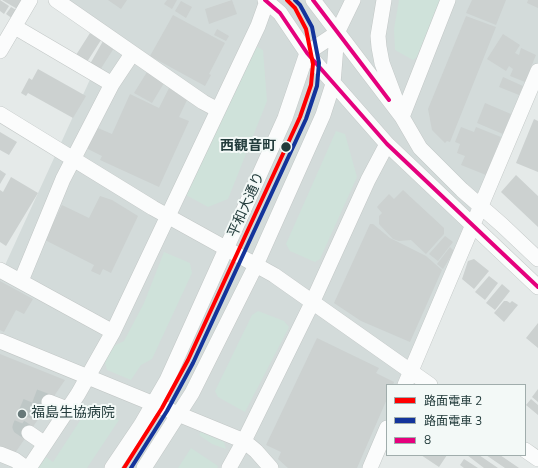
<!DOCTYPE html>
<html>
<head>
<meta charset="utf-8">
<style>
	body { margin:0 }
	#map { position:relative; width:538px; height:468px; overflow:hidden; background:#e5eae9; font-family:"Nunito Sans","Noto Sans JP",sans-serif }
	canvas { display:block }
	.legend { position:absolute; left:386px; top:384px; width:140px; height:72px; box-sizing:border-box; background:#f3f9f7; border:1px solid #a0adac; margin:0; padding:5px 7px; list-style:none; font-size:12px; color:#233c3c }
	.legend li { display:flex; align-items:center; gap:8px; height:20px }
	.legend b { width:20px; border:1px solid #a0adac }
</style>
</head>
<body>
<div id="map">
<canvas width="538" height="468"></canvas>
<ul class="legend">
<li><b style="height:5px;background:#f00"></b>路面電車 2</li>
<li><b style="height:5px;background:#13349b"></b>路面電車 3</li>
<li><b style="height:5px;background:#e5007d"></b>8</li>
</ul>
</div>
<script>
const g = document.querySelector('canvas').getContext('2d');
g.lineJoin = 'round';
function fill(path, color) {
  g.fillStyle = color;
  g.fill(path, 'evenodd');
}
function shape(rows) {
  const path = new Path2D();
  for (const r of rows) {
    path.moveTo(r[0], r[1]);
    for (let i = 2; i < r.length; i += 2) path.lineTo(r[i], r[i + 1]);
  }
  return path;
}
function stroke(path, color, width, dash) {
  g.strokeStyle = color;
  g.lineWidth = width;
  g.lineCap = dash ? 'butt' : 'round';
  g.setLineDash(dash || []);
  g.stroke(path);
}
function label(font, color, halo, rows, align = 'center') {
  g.font = font + ' "Nunito Sans","Noto Sans JP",sans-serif';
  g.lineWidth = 4;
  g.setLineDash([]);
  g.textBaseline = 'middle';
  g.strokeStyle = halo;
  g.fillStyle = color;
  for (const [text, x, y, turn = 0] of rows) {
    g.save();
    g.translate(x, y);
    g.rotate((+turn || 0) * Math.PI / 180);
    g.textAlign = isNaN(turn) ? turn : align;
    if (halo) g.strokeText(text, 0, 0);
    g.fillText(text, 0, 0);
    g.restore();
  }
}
fill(shape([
	[54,0,538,0,538,65,406,385,387,385,387,430,371,468,0,468,0,276,109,38]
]), '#d3dbda');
fill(shape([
	[399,0,440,0,417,57,413,60,395,50,394,29],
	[254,45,263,50,267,101,228,199,208,207,186,195],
	[336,131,345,134,357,177,320,259,315,262,290,251,286,244],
	[164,252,190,263,192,273,152,359,141,365,131,380,107,370,104,360,110,348,124,341,144,303],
	[258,311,284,321,289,327,245,412,218,397,215,391,252,315],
	[97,404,114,414,113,416,119,420,87,468,38,468,43,455,53,462,83,416,73,409,80,406],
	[201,432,224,442,226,449,212,444,199,435],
	[191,448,218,466,217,468,178,468]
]), '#cfe2da');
fill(shape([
	[0,0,9,6,4,14,0,11],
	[2,0,25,0,19,10],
	[108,0,127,0,121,9],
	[167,0,177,0,172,9,164,4],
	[232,0,237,14,209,24,205,9],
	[472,0,506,0,496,25,466,13],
	[528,0,538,0,538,8,527,3],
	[181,1,192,7,186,18,175,11],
	[11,7,18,11,13,19,6,14],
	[173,15,225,43,209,74,211,75,205,86,150,56],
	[466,16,496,27,450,142,447,141,445,143,432,130,428,109],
	[217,29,229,36,226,41,214,35],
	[90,33,101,40,87,62,76,55],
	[503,34,520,45,515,53,519,55,521,48,536,55,525,82,510,76,513,69,509,66,506,71,487,59],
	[103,41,114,48,100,70,90,64],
	[38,69,86,96,73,118,28,93,26,96,21,93,29,78,32,80],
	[147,72,164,83,152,103,134,93],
	[503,77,523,86,519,95,499,87],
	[169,88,187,100,179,117,189,121,159,187,100,160,102,156,86,148,98,128,112,134,130,94,159,108],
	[485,103,511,114,503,134,477,123],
	[534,119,538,121,538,172,516,163],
	[461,127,474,132,476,127,501,137,486,175,461,165,465,156,457,153,460,144,455,142],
	[0,132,17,142,9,155,0,150],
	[0,170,6,174,0,184],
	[516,175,538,196,538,227,501,192],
	[11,177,38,193,6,246,0,242,0,190,3,192],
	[403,190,444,228,444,234,426,254,411,240,399,241,393,239,379,224,379,216,382,213,377,207,389,194,394,199],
	[100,196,112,200,138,216,111,273,103,269,100,275,91,271,94,265,45,240,62,205,89,218],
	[370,224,373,224,390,238,426,256,442,270,410,342,361,321,334,303],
	[445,236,453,242,438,261,429,254],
	[450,247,454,251,443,269,437,264],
	[474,259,489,271,474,289,462,279,468,261],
	[489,276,498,283,485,300,475,292],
	[0,281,33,299,24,314,16,310,4,332,0,330],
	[502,284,510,291,495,310,486,303],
	[504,301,507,301,510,303,512,301,518,305,504,322,494,313],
	[538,323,538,348,526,338],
	[317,338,379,368,376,373,394,382,393,385,387,385,387,399,357,468,288,468,278,459,281,452,266,445],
	[0,354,65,380,15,453,0,447],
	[538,389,538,402,532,397],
	[531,399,538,405,538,415,526,405],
	[421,455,447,455,439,467],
	[467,455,479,455,498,468,484,468],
	[486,455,500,455,519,468,505,468],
	[464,459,478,468,464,468,460,465]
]), '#ccd1d0');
stroke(shape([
	[29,433,20,427,33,396,49,402]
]), '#bec7c6', 15, [15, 8]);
const minor = shape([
	[56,0,203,102,218,110],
	[265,0,280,13,307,53,387,144,538,287],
	[313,0,402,117,420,148,462,190,502,225,538,259],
	[384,0,378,36,379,47,382,63,397,103],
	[15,27,112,84],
	[0,51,30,0],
	[0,114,153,208,274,275,430,385],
	[402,117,448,0],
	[0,270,113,332],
	[21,281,63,179,112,84,132,54],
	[0,341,244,441,256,451,271,468],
	[405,385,538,71],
	[49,402,67,409],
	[29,433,45,444],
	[525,450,538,459],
	[0,454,15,460,26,468],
	[29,468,78,394,113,332,258,26,267,1],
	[112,468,141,425,167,380,285,118,307,53,337,33],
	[144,468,192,393,256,265,323,115,333,84,337,33,353,0],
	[229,468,244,441,312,303,368,180,387,144],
	[370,468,387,428]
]);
stroke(minor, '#c2c7c6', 16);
stroke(minor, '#fbfcfc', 15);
stroke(shape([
	[265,0,280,13,307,53,387,144,538,287],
	[313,0,389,100]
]), '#e5007d', 4);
stroke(shape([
	[124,468,162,408,188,360,300,117,311,85,313,64,306,29,295,8,287,0]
]), '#f00', 4);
stroke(shape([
	[131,468,167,411,193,363,306,119,317,86,319,63,312,27,300,5,295,0]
]), '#13349b', 4);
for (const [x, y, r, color] of [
	[286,147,5.5,"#233c3c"],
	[22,414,5,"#677979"]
]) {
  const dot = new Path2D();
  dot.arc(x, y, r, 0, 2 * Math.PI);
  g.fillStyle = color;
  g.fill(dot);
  stroke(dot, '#f3f9f7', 1.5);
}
label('bold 14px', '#233c3c', '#f3f9f7', [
	["西観音町",276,147]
], 'right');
label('14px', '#233c3c', '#f3f9f7', [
	["平和大通り",247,205,-66]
]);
label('14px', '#233c3c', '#f3f9f7', [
	["福島生協病院",31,414]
], 'left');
</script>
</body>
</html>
